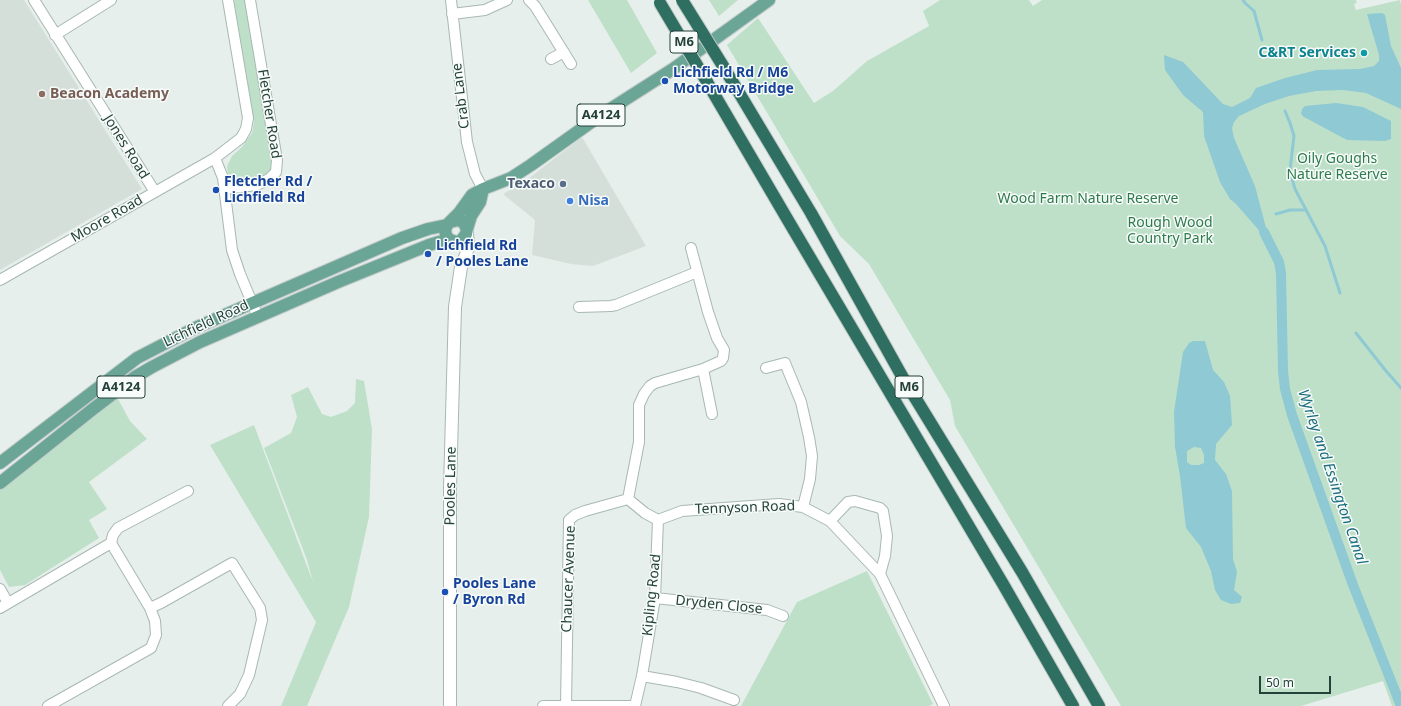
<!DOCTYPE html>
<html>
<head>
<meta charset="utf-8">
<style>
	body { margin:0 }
	#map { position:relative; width:1401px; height:706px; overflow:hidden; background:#e6efeb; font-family:"Noto Sans",sans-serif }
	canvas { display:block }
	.scale { position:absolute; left:1259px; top:676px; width:72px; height:18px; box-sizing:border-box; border:2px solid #24423a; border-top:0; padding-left:5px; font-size:12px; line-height:14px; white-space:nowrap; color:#24423a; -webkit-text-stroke:3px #f7fbf9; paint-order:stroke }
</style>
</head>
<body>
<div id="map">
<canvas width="1401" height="706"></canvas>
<div class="scale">50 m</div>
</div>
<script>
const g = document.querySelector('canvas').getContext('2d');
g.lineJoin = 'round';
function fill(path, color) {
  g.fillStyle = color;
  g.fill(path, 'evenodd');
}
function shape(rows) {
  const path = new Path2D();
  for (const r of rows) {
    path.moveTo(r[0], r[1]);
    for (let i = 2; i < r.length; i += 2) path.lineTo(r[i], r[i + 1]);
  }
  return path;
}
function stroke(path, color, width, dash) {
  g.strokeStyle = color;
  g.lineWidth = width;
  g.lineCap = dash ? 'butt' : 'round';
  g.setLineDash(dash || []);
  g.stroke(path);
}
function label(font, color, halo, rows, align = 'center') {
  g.font = font + ' "Noto Sans",sans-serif';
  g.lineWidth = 3;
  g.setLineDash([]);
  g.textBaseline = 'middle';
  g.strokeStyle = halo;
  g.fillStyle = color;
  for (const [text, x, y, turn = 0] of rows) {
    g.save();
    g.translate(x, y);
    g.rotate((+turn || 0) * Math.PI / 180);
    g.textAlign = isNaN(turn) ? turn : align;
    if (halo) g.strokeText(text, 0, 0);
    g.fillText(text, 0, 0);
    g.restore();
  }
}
fill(shape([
	[0,0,24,0,142,189,0,270],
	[582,137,646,246,593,266,571,264,532,255,535,220,503,194,524,182]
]), '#d4dfda');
fill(shape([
	[234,0,246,0,272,166,270,173,256,178,229,183,227,166,232,156,242,147,252,133,254,122],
	[588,0,627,0,657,53,631,73],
	[709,0,738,0,719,16],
	[940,0,1029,0,1033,6,1042,0,1356,0,1357,3,1354,4,1356,10,1400,0,1401,5,1401,706,1392,706,1383,681,1301,706,1121,706,955,426,950,400,869,264,840,236,727,45,758,18,814,103,833,91,867,61,929,26,923,11],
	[356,379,364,381,372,429,369,517,349,607,307,706,281,706,316,622,210,445,254,425,313,582,307,560,264,448,291,433,297,417,291,395,308,387,322,414,331,417,347,411,355,403],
	[117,397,130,421,147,439,89,482,107,509,89,520,99,538,25,585,9,587,0,570,0,490],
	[867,571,933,704,929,706,741,706,797,602]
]), '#bfe0c8');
fill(shape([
	[1382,13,1385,15,1391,46,1401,68,1401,109,1366,93,1343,90,1316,91,1289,96,1265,104,1239,116,1234,122,1232,128,1234,138,1255,186,1270,243,1236,204,1230,199,1220,182,1204,136,1203,112,1183,95,1165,70,1164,55,1183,62,1223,104,1232,107,1250,98,1256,88,1285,78,1317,70,1360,69,1374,66,1379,61,1379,55,1367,14],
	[1336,103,1363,107,1391,121,1391,139,1385,141,1347,140,1304,117,1301,114,1302,109,1305,106],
	[1193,341,1205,341,1213,370,1224,382,1230,396,1232,425,1216,444,1215,460,1226,474,1232,491,1233,559,1237,572,1234,590,1242,597,1240,603,1231,604,1221,600,1215,590,1211,571,1201,547,1186,528,1180,476,1175,447,1174,412,1183,352,1189,343],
	[1194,447,1201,448,1204,455,1204,463,1199,465,1191,465,1187,462,1187,451]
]), '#8ec9d4');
stroke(shape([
	[1243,0,1245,3,1254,11,1262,40],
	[1285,111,1290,123,1294,136,1290,170,1291,175,1295,189,1325,246,1340,293],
	[1276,214,1290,210,1306,210],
	[1356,333,1386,371,1401,388]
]), '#8ec9d4', 3);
stroke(shape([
	[1264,232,1279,262,1281,273,1283,371,1285,389,1292,415,1353,585,1401,706]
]), '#8ec9d4', 10);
const minor = shape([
	[34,0,155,192],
	[451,0,467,142,475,174,483,189],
	[529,0,535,6,571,64],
	[452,14,485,10,507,0],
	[55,35,111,0],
	[551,59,564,52],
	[215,158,223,178,232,250,240,274,258,317],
	[224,189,257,185,269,179,276,172,277,160,250,0],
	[691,248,708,312,717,338,724,350,723,358,721,361,703,369,712,414],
	[0,280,215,158,241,138,246,129,248,118,228,0],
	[579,307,611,306,616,305,697,272],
	[766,368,785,363,801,402,809,437,812,456,810,479,803,507],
	[628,499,645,513,658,520,655,598,642,676,635,706],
	[658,520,682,511,779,504,803,507,830,521,880,574,944,706],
	[830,521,848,502,855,501,880,508,883,511,887,536,885,556,880,574],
	[0,589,8,603],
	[655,598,767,610,783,616],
	[0,608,111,543,113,535,118,528,188,491],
	[150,608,161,603,232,563,260,608,262,620,249,675,240,694,228,706],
	[642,676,677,682,701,688,734,700],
	[48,706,151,648,156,635,155,621,150,608,111,543],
	[543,706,635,706],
	[566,706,569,520,575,515,585,511,628,499,639,442,639,405,644,394,650,386,655,383,703,369]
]);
const tertiary = shape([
	[450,706,450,488,455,307,461,267,466,255,468,246,467,232]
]);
const primary = shape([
	[450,222,458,220,463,222,465,225,467,229,466,234,461,241,456,242,450,240,446,236,445,229,447,225,459,213,472,195,483,189,511,178,531,165,601,115,673,69,769,0],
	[467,229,471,216,480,202,483,189],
	[0,463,137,358,195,328,402,238,428,229,447,225],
	[0,483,93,409,135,377,152,367,200,342,338,282,429,245,439,242,452,241]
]);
const motorway = shape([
	[723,66,811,213,903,378,1022,572,1099,706],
	[707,82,789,222,1003,584,1073,706]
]);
stroke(minor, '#a8b8b2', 12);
stroke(tertiary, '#a8b8b2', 14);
stroke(primary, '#c2cac8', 14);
stroke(motorway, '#c2cac8', 14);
stroke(minor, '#fff', 10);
stroke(tertiary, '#fff', 12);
stroke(primary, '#6aa596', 12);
stroke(motorway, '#2f6f62', 12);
const motorwayBridge = shape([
	[682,0,723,66],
	[660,3,707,82]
]);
stroke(motorwayBridge, '#c2cac8', 14, []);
stroke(motorwayBridge, '#2f6f62', 12);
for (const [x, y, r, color] of [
	[1364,53,4,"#0f9aa8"],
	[665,81,4,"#1a4fb4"],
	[42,94,4,"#8d6e63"],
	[563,184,4,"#5c6f8a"],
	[216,190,4,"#1a4fb4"],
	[570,201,4,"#3f7fe0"],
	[428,254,4,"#1a4fb4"],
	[445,592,4,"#1a4fb4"]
]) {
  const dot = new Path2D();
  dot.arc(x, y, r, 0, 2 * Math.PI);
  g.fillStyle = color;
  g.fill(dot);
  stroke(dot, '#f7fbf9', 1.5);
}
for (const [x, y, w] of [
	[684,42,28],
	[601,115,48],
	[121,387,48],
	[909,387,28]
]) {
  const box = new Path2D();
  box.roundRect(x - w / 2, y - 11, w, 22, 3);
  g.fillStyle = '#f7fbf9';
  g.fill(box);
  stroke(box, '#24423a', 1);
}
label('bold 13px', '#24423a', null, [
	["M6",684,42],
	["A4124",601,115],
	["A4124",121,387],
	["M6",909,387]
]);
label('bold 14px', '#0d838f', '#f7fbf9', [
	["C&RT Services",1356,53]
], 'right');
label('bold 14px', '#164399', '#f7fbf9', [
	["Lichfield Rd / M6",673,73],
	["Motorway Bridge",673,89],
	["Fletcher Rd /",224,182],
	["Lichfield Rd",224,198],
	["Lichfield Rd",436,246],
	["/ Pooles Lane",436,262],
	["Pooles Lane",453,584],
	["/ Byron Rd",453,600]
], 'left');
label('bold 14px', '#785e54', '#f7fbf9', [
	["Beacon Academy",50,94]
], 'left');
label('14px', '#24423a', '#f7fbf9', [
	["Crab Lane",461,96,-97],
	["Fletcher Road",269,114,81],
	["Jones Road",126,147,58],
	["Moore Road",107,219,-30],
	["Lichfield Road",206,324,-25],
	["Pooles Lane",451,486,-89],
	["Tennyson Road",745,508,-2],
	["Chaucer Avenue",569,579,-88],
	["Kipling Road",652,595,-84],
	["Dryden Close",719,605,6]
]);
label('14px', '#2d7a4b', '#f7fbf9', [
	["Oily Goughs",1337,159],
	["Nature Reserve",1337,175],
	["Wood Farm Nature Reserve",1088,199],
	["Rough Wood",1170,223],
	["Country Park",1170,239]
]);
label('bold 14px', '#4e5e75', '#f7fbf9', [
	["Texaco",555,184]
], 'right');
label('bold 14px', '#366cbe', '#f7fbf9', [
	["Nisa",578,201]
], 'left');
label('italic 15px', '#1c6f80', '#f7fbf9', [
	["Wyrley and Essington Canal",1332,477,71]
]);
</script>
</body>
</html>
